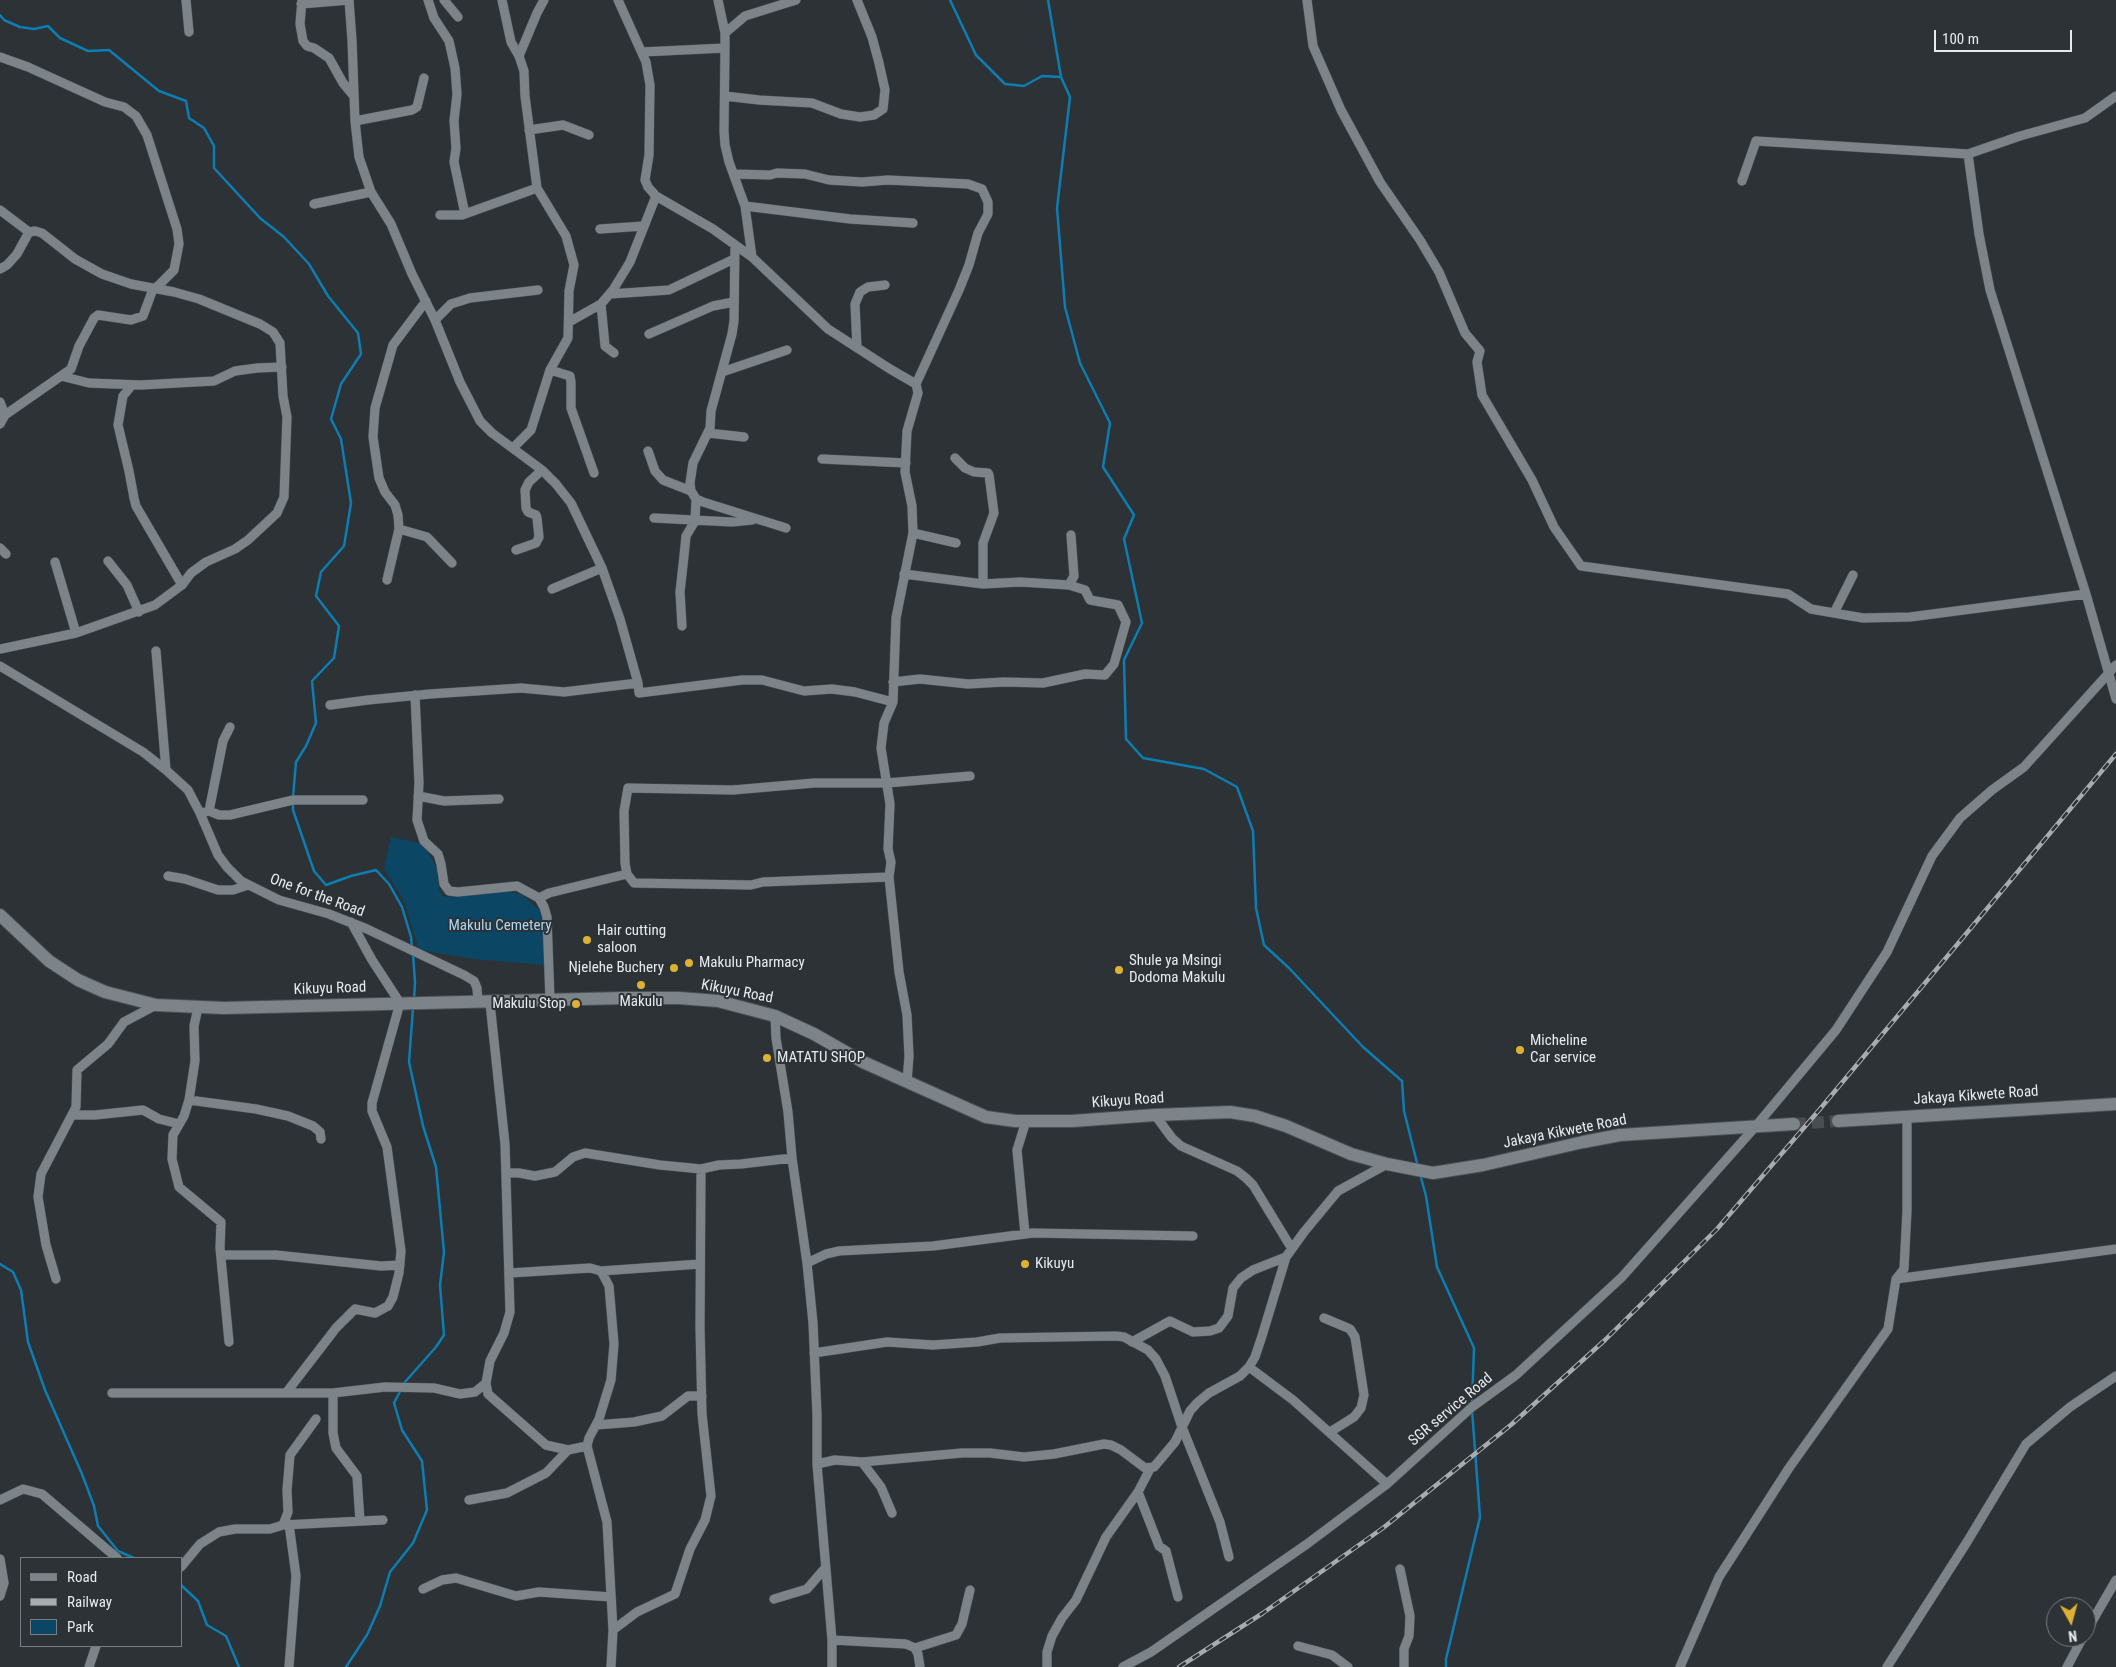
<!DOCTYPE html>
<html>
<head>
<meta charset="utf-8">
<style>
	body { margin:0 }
	#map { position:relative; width:2116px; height:1667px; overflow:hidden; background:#2c3236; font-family:"Roboto Condensed",sans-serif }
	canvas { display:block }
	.legend { position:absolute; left:20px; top:1557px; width:162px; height:90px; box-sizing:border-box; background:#2c3236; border:1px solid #767c7f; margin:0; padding:6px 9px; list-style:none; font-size:15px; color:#e6eaed }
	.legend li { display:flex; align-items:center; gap:10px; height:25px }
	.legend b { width:25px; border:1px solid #767c7f }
	.north { position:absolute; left:2046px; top:1597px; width:50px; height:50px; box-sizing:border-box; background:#2c3236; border:1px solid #767c7f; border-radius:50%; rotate:173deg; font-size:14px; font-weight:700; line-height:20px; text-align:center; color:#e6eaed }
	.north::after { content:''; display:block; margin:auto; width:18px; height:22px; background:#deb133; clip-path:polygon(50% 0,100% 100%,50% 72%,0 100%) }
	.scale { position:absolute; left:1934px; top:30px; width:138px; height:22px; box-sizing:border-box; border:2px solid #e6eaed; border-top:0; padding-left:6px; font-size:15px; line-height:18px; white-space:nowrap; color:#e6eaed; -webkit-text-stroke:4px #2c3236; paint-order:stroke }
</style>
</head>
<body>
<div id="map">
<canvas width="2116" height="1667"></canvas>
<ul class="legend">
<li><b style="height:6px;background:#7d8489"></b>Road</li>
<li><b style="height:6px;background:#a8acb0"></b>Railway</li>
<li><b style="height:14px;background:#0b4665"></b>Park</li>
</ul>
<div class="north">N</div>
<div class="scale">100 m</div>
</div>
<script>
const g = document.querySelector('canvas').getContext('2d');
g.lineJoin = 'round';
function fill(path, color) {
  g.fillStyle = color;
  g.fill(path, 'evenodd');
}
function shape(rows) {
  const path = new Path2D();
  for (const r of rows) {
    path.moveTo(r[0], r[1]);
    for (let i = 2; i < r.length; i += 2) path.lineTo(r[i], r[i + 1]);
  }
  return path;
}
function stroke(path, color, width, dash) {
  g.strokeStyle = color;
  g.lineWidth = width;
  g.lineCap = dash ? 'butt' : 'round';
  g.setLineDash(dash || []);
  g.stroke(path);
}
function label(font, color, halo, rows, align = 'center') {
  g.font = font + ' "Roboto Condensed",sans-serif';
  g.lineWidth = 4;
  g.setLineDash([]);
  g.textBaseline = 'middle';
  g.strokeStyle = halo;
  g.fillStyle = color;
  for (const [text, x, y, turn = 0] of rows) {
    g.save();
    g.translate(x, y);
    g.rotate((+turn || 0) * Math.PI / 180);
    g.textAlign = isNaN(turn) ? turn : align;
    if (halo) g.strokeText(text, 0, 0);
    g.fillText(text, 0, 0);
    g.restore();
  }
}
fill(shape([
	[391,837,423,844,437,868,439,890,444,897,496,891,521,894,541,911,545,941,544,965,473,959,419,950,404,901,384,869]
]), '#0b4665');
stroke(shape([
	[950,0,976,55,1005,84,1024,86,1042,76,1061,77,1070,97,1057,208,1065,307,1080,363,1110,423,1103,467,1134,515,1124,539,1142,623,1124,660,1126,739,1143,758,1204,769,1237,787,1253,831,1256,908,1264,945,1289,968,1363,1047,1402,1081,1404,1111,1418,1167],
	[1048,0,1061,77],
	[0,15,4,20,20,27,34,29,48,26,60,38,88,51,109,50,159,91,186,101,189,118,204,128,214,146,214,168,260,218,284,237,309,264,328,296,358,333,361,354,341,384,331,419,341,439,351,503,344,546,321,572,316,596,339,626,334,658,312,681,316,723,306,746,296,762,293,797],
	[293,802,293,810,314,871,326,885,351,876,376,870,389,884,402,907,411,937,412,948],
	[413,954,415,982,414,1000],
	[1420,1174,1426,1196,1437,1267,1474,1348,1472,1404],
	[0,1264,13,1272,21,1290,28,1342,45,1390,82,1474,94,1506,98,1526,118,1551,134,1558],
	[181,1585,198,1601,207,1625,226,1636,239,1667],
	[346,1667,367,1635,380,1606,390,1572,413,1543,427,1510,422,1461,402,1430,394,1403,405,1382,436,1347,444,1335,440,1285,444,1252,436,1167,423,1126,409,1062,413,1008],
	[1446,1667,1446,1659,1480,1517,1472,1410]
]), '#0e7db2', 2.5);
stroke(shape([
	[1794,1124,1838,1121]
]), '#484e51', 12, [12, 6]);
const minor = shape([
	[186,0,189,32],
	[302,0,300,24,303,41,307,46,314,48,329,58,343,83,353,95],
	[349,0,352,40,355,121,359,157,371,192,391,224,412,274,435,320,460,382,480,421,492,433,542,470,556,484,571,503,602,568,620,619,638,683,639,693,742,680,762,680,804,691,832,689,855,692,893,702],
	[428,0,434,18,449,41,455,68,457,94,454,121,456,148,454,162,465,214],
	[444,0,458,17],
	[502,0,511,42,519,56,524,71,525,96,537,188,566,236,574,265,569,291,568,338,550,370,531,430,513,448],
	[618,0,646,62,650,85,649,155,645,180,648,187,656,196,713,229,752,257,828,329,890,369,916,384,918,393,907,431,905,472,912,506,913,533,896,618,893,702,884,723,881,748,890,804,888,849,891,862,889,877,899,972,907,1015,909,1056,907,1082],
	[718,0,725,33],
	[1307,0,1313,46,1341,110,1380,182,1420,240,1439,272,1465,333,1480,351,1477,362,1482,395,1532,480,1554,527,1581,566,1788,594,1811,609,1834,613],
	[301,4,349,0],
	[725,48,725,33,745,16,796,0],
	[642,52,725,48,724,131,725,145,729,162,745,206,752,257],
	[519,56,537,13,544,0],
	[0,57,28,67,105,102,124,107,136,116,147,135,177,229,179,244,174,270,155,289],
	[725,96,759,100,812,103,841,114,860,117,874,115,883,109,885,90,879,63,872,37,857,0],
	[355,121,412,110,417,107,424,78],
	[529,130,563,125,589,135],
	[1968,154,2020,136,2085,118,2116,96],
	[734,174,770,175,777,173,805,174,829,180,862,182,888,180,968,184,982,189,988,202,988,214,978,233,969,265,959,290,916,384],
	[1742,181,1756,141,1968,154,1979,234,1990,290,2086,594,2116,699],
	[314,204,371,192],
	[745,206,850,219,913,223],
	[0,210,29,232,35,231,42,233,75,259,102,274,131,284,174,292,199,299,260,324,273,332,280,343,283,396,287,417,284,497,277,513,248,540,235,549,206,562,191,573,182,585,155,605,76,633,0,649],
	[440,215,462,215,537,188],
	[600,229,644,226],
	[735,245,734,321,732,334,711,411,710,428,693,463,690,483,691,491,696,499,703,502,786,528],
	[0,269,7,265,17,254,29,232],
	[610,294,669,290,734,259],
	[601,304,605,346,614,353],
	[435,320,451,304,470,298,538,290],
	[569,322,601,304,613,290,630,262,656,196],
	[649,334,713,306,734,302],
	[857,348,855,304,860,292,868,287,885,285],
	[550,370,570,376,571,382,571,408,594,473],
	[722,372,787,350],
	[61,376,89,383,141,385,214,381,235,371,257,368,282,367],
	[132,385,123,396,118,425,129,471,134,498,136,506,182,585],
	[0,402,5,415],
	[0,424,5,415,71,369,79,346,94,318,98,315,131,320,143,316,153,289],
	[708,433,744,437],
	[648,451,655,471,663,480,691,491],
	[955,458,965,468,974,472,988,473,989,475,994,513,983,543,983,584],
	[822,459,906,463],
	[654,518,732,522,752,520],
	[399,529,427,537,452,563],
	[913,533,956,543],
	[0,548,6,554],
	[516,550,536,543,539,537,537,518,536,515,528,512,526,508,525,490,529,482,542,470],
	[108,561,127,585,139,612],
	[55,562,76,633],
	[904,574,983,584,1020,582,1069,585,1074,576,1071,535],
	[1853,575,1834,613,1863,618,1910,617,2086,594],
	[387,580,399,529,398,515,395,505,385,492,379,478,373,437,375,408,393,345,426,301],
	[552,589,602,568],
	[682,626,680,592,684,556,686,536,695,521,696,499],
	[156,651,166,770],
	[0,666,143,752,166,770,188,790,200,813,218,855,227,867,241,881,279,900,329,914,367,929,464,975,474,981,477,988,478,1002],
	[893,682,920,679,968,684,1004,682,1043,683,1085,674,1105,675,1114,664,1126,622,1118,605,1090,600,1085,590,1069,585],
	[415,695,419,783,417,820,424,841,438,854,441,864,444,884,449,891,458,892,517,886,539,898,544,907,547,917,550,1000],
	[330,705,368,700,430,694,521,688,564,692,638,683],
	[418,796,444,801,499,799],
	[209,811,219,815,230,815,293,800,363,800],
	[205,812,209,811,223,741,230,727],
	[168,876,185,879,218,890,233,890,248,885],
	[889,877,763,882,751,885,634,883,627,874,625,863,624,811,628,788,733,790,814,783,887,783,970,776],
	[539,898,549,893,627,874],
	[490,1003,505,1144,510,1312,504,1333,490,1361,486,1383,488,1394,546,1445,568,1450,587,1446],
	[198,1008,194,1026,195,1061,189,1100,184,1116,173,1135,172,1159,179,1187,221,1222,220,1248,229,1342],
	[775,1016,776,1038,788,1112,792,1158,807,1263,813,1323,817,1415,817,1464,832,1640,832,1667],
	[189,1100,256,1109,288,1116,313,1126,320,1132,321,1139],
	[72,1115,95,1115,143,1110,159,1119,179,1124],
	[1155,1115,1172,1138,1181,1146,1237,1171,1246,1178,1253,1185,1292,1249],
	[507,1173,519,1173,535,1176,555,1172,573,1157,585,1153,660,1165,701,1169,719,1165,741,1164,792,1158],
	[1025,1234,1017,1150,1026,1121],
	[221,1255,276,1255,381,1266,400,1265],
	[807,1263,826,1254,839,1251,933,1246,1033,1233,1193,1236],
	[601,1271,700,1264],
	[510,1273,590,1268,601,1271,609,1286,614,1344,611,1380,599,1419,589,1438,587,1446,607,1522,613,1630,611,1667],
	[56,1279,46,1245,38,1197,41,1174,76,1107,77,1070,108,1044,124,1022,156,1005],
	[1896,1279,2116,1249],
	[1324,1318,1350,1329,1355,1337,1364,1395,1361,1408,1354,1417,1330,1432],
	[1132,1342,1170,1321,1193,1332,1210,1331,1219,1328,1228,1316,1233,1288,1241,1278,1253,1270,1286,1257],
	[814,1353,887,1342,933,1345,977,1342,1000,1338,1116,1336,1124,1337,1148,1350,1156,1359,1165,1376,1182,1427,1220,1522,1229,1557],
	[1249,1367,1293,1400,1387,1484],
	[112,1393,333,1393,385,1387,434,1388,460,1394,475,1392,486,1383],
	[286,1393,336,1328,355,1309,375,1313,388,1306,393,1297,399,1273,401,1251,387,1147,372,1111,372,1103,400,1003,372,960,351,922],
	[333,1393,333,1433,336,1448,357,1476,360,1521],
	[596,1425,634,1422,662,1416,688,1396,702,1396],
	[862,1462,881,1487,892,1513],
	[817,1464,835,1460,862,1462,962,1453,990,1453,1024,1457,1054,1454,1104,1444,1111,1445,1121,1450,1145,1468,1154,1467,1175,1442,1190,1411,1197,1403,1209,1393,1240,1376,1249,1367,1255,1357,1262,1336,1286,1257,1304,1232,1338,1191,1387,1164],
	[1138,1492,1159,1546,1166,1551,1178,1597],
	[0,1500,23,1489,42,1494,117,1558],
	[469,1500,507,1493,546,1473,568,1450],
	[289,1524,296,1576,289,1667],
	[283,1525,383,1520],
	[0,1559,4,1583,0,1596],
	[181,1567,200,1544,219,1532,235,1529,270,1529,283,1525,288,1512,287,1490,290,1455,316,1419],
	[1400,1569,1410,1616,1409,1636,1404,1649,1404,1667],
	[423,1589,442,1580,456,1578,516,1596,539,1592,611,1597],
	[774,1599,807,1589,826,1567],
	[613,1630,637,1612,675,1594,690,1549,705,1520,711,1496,702,1414,700,1327,701,1169],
	[2086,1632,2116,1580],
	[832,1640,906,1644,915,1648,918,1654,920,1667],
	[1298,1646,1332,1655,1348,1667],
	[915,1648,956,1635,962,1624,970,1590],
	[89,1667,96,1646],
	[1047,1667,1047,1652,1052,1636,1062,1618,1076,1600,1106,1537,1138,1492,1150,1469],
	[1123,1667,1151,1652,1307,1544,1387,1484,1472,1407,1516,1375,1622,1277,1756,1126,1836,1030,1887,952,1932,856,1960,818,1992,790,2024,767,2116,665],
	[1680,1667,1719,1577,1789,1468,1888,1329,1896,1279,1904,1269,1907,1210,1907,1117],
	[1887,1667,1967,1542,2026,1444,2070,1407,2116,1376],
	[2067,1667,2083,1637]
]);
const secondary = shape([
	[0,915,49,961,78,980,105,992,156,1005,224,1008,623,998,679,998,718,1001,775,1016,814,1034,863,1062,986,1117,1015,1121,1072,1121,1155,1115,1230,1112,1255,1116,1286,1126,1351,1154,1387,1164,1433,1173,1483,1165,1583,1142,1620,1135,1794,1124],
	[1838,1121,2116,1104]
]);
stroke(minor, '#4b5054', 10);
stroke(secondary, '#4b5054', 14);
stroke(minor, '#7d8489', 9);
stroke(secondary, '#7d8489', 12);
const rail = shape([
	[1179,1667,1263,1613,1383,1528,1512,1424,1605,1340,1717,1229,1820,1109,2116,754]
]);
stroke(rail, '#a8acb0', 4.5);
stroke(rail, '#2c3236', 2.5, [8]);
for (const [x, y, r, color] of [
	[587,940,5,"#deb133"],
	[689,963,5,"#deb133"],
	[674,968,5,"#deb133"],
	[1119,970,5,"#deb133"],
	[641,985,5,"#deb133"],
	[576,1004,5,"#deb133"],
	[1520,1050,5,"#deb133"],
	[767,1058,5,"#deb133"],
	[1025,1264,5,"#deb133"]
]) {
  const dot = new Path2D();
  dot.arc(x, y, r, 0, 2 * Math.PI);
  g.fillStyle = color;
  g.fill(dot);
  stroke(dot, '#2c3236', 2);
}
label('15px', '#e6eaed', '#2c3236', [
	["One for the Road",317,896,20],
	["Kikuyu Road",330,989,-2],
	["Kikuyu Road",737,992,11],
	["Jakaya Kikwete Road",1976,1096,-4],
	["Kikuyu Road",1128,1101,-4],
	["Jakaya Kikwete Road",1565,1132,-11],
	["SGR service Road",1451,1410,-40]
]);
label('15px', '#abd6f3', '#2c3236', [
	["Makulu Cemetery",500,926]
]);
label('15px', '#e6eaed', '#2c3236', [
	["Hair cutting",597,931],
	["saloon",597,948],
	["Shule ya Msingi",1129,961],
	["Dodoma Makulu",1129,978],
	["Makulu Pharmacy",699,963],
	["Njelehe Buchery",664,968,"right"],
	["Makulu",641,1002,"center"],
	["Makulu Stop",566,1004,"right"],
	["Micheline",1530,1041],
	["Car service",1530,1058],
	["MATATU SHOP",777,1058],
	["Kikuyu",1035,1264]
], 'left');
</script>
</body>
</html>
